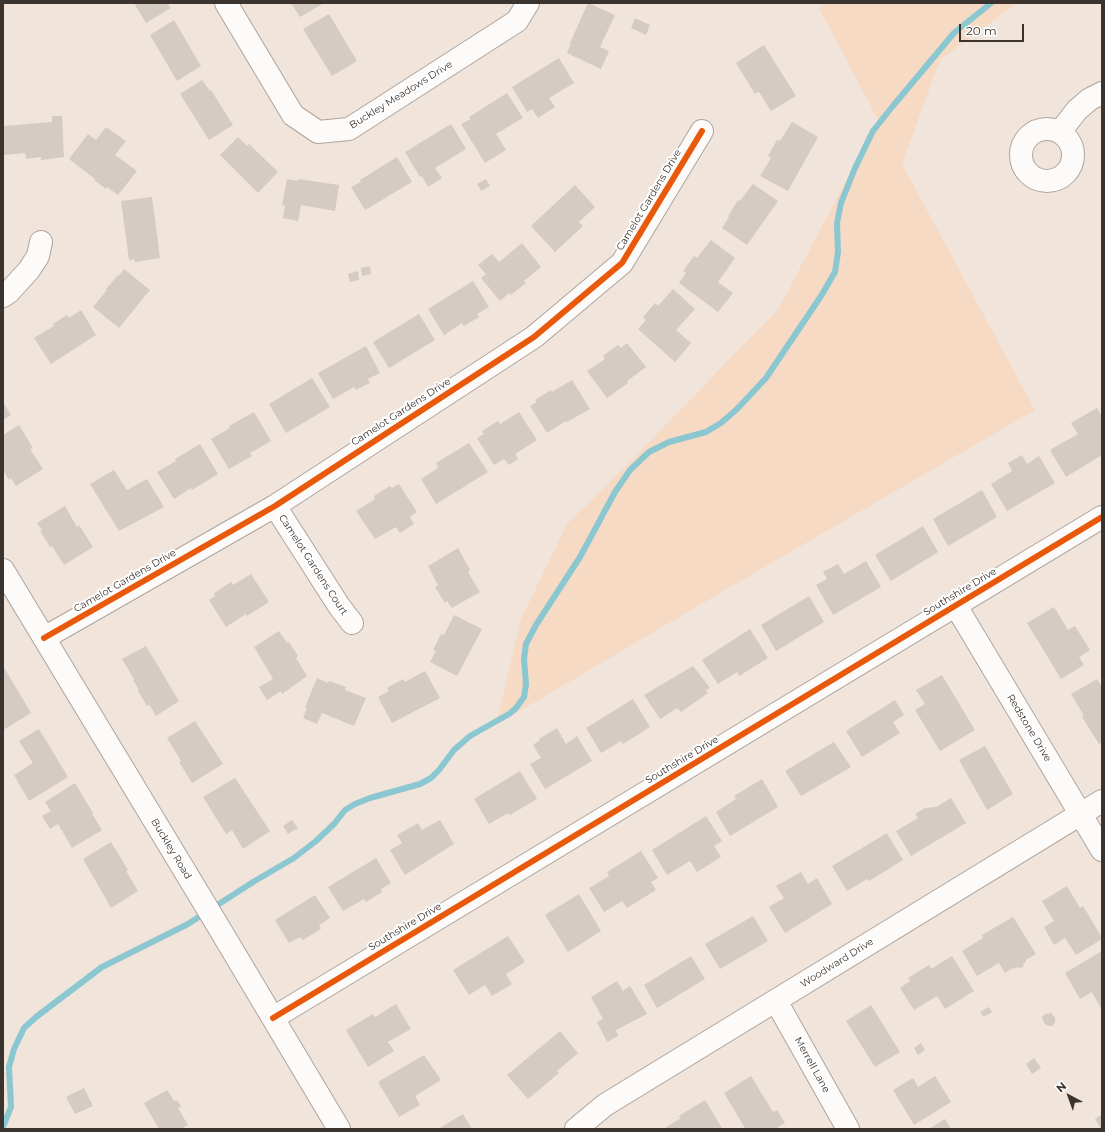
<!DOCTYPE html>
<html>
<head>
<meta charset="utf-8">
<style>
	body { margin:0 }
	#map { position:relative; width:1105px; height:1132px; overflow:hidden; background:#f0e4db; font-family:Montserrat,sans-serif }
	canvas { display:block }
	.frame { position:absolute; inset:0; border:4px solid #3b332d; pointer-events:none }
	.north { position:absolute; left:1049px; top:1076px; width:40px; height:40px; -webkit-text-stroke:3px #fff; paint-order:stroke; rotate:319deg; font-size:11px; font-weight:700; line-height:16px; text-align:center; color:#3b332d }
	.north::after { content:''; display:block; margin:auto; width:14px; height:18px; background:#3b332d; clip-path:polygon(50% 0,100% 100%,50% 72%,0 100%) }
	.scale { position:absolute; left:959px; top:24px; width:65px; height:18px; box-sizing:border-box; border:2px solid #3b332d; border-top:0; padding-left:5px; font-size:12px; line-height:14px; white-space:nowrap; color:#3b332d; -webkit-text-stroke:3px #fff; paint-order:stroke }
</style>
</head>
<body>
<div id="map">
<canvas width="1105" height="1132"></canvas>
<div class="frame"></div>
<div class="north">N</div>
<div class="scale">20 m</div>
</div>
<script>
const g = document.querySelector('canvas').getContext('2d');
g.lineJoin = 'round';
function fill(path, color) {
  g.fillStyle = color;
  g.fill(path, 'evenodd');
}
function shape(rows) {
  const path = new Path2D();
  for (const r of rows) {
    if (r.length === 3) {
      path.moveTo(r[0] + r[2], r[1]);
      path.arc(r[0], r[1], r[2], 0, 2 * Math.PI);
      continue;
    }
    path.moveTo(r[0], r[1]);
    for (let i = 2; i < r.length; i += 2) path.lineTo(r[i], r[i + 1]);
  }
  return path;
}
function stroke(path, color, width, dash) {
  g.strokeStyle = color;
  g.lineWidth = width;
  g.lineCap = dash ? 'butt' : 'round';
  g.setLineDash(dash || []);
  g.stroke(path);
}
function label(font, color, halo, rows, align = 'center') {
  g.font = font + ' Montserrat,sans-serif';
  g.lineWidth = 4;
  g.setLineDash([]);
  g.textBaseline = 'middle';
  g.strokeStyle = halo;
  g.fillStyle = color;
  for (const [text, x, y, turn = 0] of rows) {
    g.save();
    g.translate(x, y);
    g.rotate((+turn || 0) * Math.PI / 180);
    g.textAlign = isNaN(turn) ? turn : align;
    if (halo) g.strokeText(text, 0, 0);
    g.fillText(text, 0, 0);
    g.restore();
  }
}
fill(shape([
	[826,3,1017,3,940,60,902,164,1035,410,730,587,496,725,521,619,567,524,624,468,779,308,878,120,819,8]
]), '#f6dac3');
stroke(shape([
	[3,1127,11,1107,9,1067,14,1049,24,1028,36,1017,102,967,188,924,253,882,294,858,316,841,334,824,345,810,355,804,370,798,420,784,431,778,439,770,454,750,470,736,509,714,516,708,524,697,526,684,524,659,526,644,536,625,580,557,615,492,630,470,649,452,669,442,706,432,721,423,737,409,766,378,821,296,835,272,838,252,837,223,841,203,855,168,873,131,892,107,954,33,991,3]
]), '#8ac7d1', 6);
fill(shape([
	[134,3,167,3,171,8,146,23],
	[291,3,324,3,300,17],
	[588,3,615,15,600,47,609,51,601,69,567,53,571,44,570,43],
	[329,14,357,61,332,76,303,29],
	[635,18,650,25,646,35,631,28],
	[174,20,201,66,177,81,150,35],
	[764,45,796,96,771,111,759,92,755,94,736,63],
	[559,58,574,83,549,98,555,107,538,118,532,109,527,112,512,87],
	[202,80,210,91,211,90,233,125,209,140,180,94],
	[507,93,523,118,496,134,506,150,485,163,461,124,471,119,469,117],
	[52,116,62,116,64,157,41,160,41,157,26,159,25,153,4,155,3,126,52,122],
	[792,122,818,137,788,191,760,176,771,158,768,156,777,140,780,141],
	[451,124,466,149,435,168,442,178,428,187,422,176,420,177,405,152],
	[106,127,126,141,115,155,137,171,118,195,107,187,106,189,94,180,95,179,69,159,88,134,96,140],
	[238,137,247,146,249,144,278,172,258,193,220,155],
	[397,157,412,182,365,210,351,187,361,182,360,180],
	[287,179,298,181,298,179,339,185,335,211,301,205,298,221,283,218,285,206,282,205],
	[486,179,490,186,481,191,477,184],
	[753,184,778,201,747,245,722,228,729,217,728,216,738,200,740,201],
	[575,185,595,207,579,222,583,226,555,252,531,226],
	[152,197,160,258,135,262,134,259,129,260,121,201],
	[711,240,735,258,718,282,733,293,718,312,679,283,686,273,683,271,694,256,697,258],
	[522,243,541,267,524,281,526,283,511,295,509,293,500,301,481,278,486,274,478,265,492,254,499,262],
	[370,266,371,274,362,276,361,268],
	[124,269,150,290,119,328,93,307,107,290,106,289,118,275,119,276],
	[358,271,359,280,350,282,348,274],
	[473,281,489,307,477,314,479,317,464,326,462,323,444,335,428,309],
	[673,289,695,309,676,330,691,343,675,362,638,329,646,320,643,317,655,303,658,306],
	[81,310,96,335,51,364,34,338,54,326,53,324,67,315,69,318],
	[419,314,435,340,389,368,373,342],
	[627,343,646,367,627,381,628,383,607,398,587,371,605,359,603,356,618,345,621,348],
	[366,346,380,373,368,379,370,383,356,390,354,387,333,399,318,373],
	[312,378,330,407,286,433,269,404],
	[572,380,590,409,567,422,566,421,547,433,530,406,537,402,535,400,551,390,552,392],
	[3,402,11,415,3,420],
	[1097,408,1102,416,1102,455,1066,477,1050,450,1078,434,1071,423],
	[254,412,271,441,250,453,252,456,229,469,211,439,230,428,229,426],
	[519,412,537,440,515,454,518,459,509,465,504,459,494,465,477,438,484,434,482,431,498,421,500,424],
	[19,425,33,448,30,449,43,469,16,486,11,478,9,480,3,470,3,435],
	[469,443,488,472,436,504,421,479,438,468,436,463],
	[200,444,218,474,192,490,191,488,174,499,157,472,176,461,175,459],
	[1022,455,1027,464,1039,456,1055,483,1007,511,991,484,1012,471,1008,463],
	[114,470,127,490,147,479,164,507,119,531,90,484],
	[399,484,417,512,410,517,414,524,400,533,396,527,375,539,356,511,375,499,374,496,390,486,392,488],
	[982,490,997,517,948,546,933,519],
	[65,506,77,527,79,525,93,547,64,565,52,546,50,547,40,531,42,530,37,523],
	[923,526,938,552,891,581,875,555],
	[458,548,470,570,468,572,480,592,452,608,447,601,445,603,435,587,438,585,428,566],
	[866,561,881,587,833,615,816,585,827,579,823,572,838,564,844,574],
	[251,574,269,602,247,616,246,614,226,627,209,600,215,596,214,593,231,582,233,585],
	[809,596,824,622,776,651,761,625],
	[1054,607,1068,630,1075,626,1090,650,1079,657,1084,665,1061,679,1027,623],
	[454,615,482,629,457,676,430,662,436,651,433,650,441,634,444,635],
	[750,629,768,658,739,676,737,672,718,684,702,660],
	[279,631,287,643,289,642,298,656,296,658,307,676,282,694,281,691,267,700,259,687,273,679,254,647],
	[146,646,179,701,156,716,149,704,147,706,138,691,139,690,133,680,134,679,122,659],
	[3,666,31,713,3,730],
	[693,666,710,688,706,690,708,693,681,712,677,708,660,719,644,695],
	[425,671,440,698,392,723,378,697,389,691,387,688,403,679,405,682],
	[942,675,975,730,940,751,915,710,925,704,916,690],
	[317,678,328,683,329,681,346,687,345,690,366,698,354,726,322,713,317,724,303,718,307,708,305,707],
	[1097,679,1102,687,1102,742,1099,744,1082,717,1084,716,1071,694],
	[633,699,650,727,623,744,621,741,601,753,586,728],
	[895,700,904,715,893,722,900,733,862,757,846,731],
	[195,721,223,764,192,783,179,762,181,761,167,738],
	[557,728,566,744,577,736,592,761,545,789,530,764,541,758,533,745,540,740,539,739],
	[39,729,68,777,29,801,14,775,33,763,19,741],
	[834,742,851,767,801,796,785,771],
	[985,746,1013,794,987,810,959,760],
	[520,771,537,799,510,815,508,813,489,824,474,799],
	[235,778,270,831,243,849,232,830,226,834,203,797],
	[762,779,778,807,730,836,716,812,736,799,734,796],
	[75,783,93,813,92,814,102,830,72,848,58,824,50,829,42,816,51,811,45,802],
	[951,798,966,823,911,856,896,831,918,818,915,814,925,808,936,807],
	[706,816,722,841,714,846,721,857,697,872,690,861,667,875,652,850],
	[292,820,298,828,288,834,283,826],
	[440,820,454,844,405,875,390,850,402,843,397,835,418,823,422,830],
	[887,833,903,860,869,881,867,879,847,891,832,866],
	[111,842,128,870,126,871,138,891,111,908,83,859],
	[641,851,658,878,651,882,656,890,627,908,622,901,604,912,589,888,609,876,607,872],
	[376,858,391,883,381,889,382,892,366,902,364,899,343,911,328,887],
	[801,872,808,884,817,878,832,904,785,933,769,907,784,898,776,886],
	[1067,886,1080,908,1083,906,1102,938,1102,939,1076,955,1065,938,1054,945,1044,927,1054,921,1042,901],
	[579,894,601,931,568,952,545,915],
	[315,895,330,918,319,925,321,929,303,940,300,937,289,943,275,920],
	[753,916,768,941,720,969,705,944],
	[1013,917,1036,954,1026,960,1026,962,1023,964,1024,966,1019,969,1018,967,1011,969,1005,973,999,963,977,976,962,951,983,938,982,935],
	[508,936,525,962,506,974,512,984,492,996,485,985,469,995,453,970],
	[1102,951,1102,1010,1092,992,1080,999,1065,973],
	[691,956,705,979,657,1008,644,985],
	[952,956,974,991,945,1009,937,996,914,1010,900,988,910,981,908,978,929,965,931,969],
	[617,981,623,991,630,986,647,1014,616,1030,618,1036,607,1042,597,1022,603,1019,591,997],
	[396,1004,411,1029,388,1042,394,1051,368,1067,346,1030,373,1014,375,1017],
	[871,1005,900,1052,875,1067,846,1021],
	[989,1007,992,1012,984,1017,980,1012],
	[1051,1013,1055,1018,1055,1023,1052,1026,1048,1026,1044,1023,1042,1017,1045,1014],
	[560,1031,578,1053,557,1071,559,1073,528,1099,507,1075],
	[921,1043,925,1050,918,1055,914,1048],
	[424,1055,441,1080,415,1096,420,1105,399,1117,378,1082],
	[1034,1058,1041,1068,1032,1074,1026,1064],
	[751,1076,773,1112,777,1110,785,1123,775,1129,743,1129,745,1128,724,1093],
	[935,1076,951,1102,914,1125,893,1090,913,1078,918,1087],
	[84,1088,93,1106,75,1114,66,1097],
	[167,1090,174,1101,177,1100,181,1106,178,1108,188,1125,181,1129,159,1129,144,1103],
	[705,1100,722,1128,720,1129,663,1129,681,1118,679,1116],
	[463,1114,472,1129,438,1129],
	[1102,1114,1102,1129,1101,1129,1095,1119],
	[945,1119,951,1129,929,1129]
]), '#d4cbc3');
const minor = shape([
	[226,3,293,115,318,132,349,129,517,21,528,3],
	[1047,155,26],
	[1060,132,1077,110,1090,99,1102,93],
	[3,296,9,292,29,270,38,256,41,242],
	[275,506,339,606,352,623],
	[3,570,218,926,339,1129],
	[956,606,1102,850],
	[44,638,275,506,534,337,622,263,702,131],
	[776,1001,848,1129],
	[273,1018,1102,517],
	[576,1129,605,1105,1102,801]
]);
stroke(minor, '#ada49d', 24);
stroke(minor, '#fdfbfa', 22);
stroke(shape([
	[44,638,275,506,534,337,622,263,702,131],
	[273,1018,1102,517]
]), '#e8590c', 6);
label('10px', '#3b332d', '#fff', [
	["Buckley Meadows Drive",401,95,-32],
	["Camelot Gardens Drive",649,200,-59],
	["Camelot Gardens Drive",401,412,-33],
	["Camelot Gardens Court",313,565,57],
	["Camelot Gardens Drive",125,581,-30],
	["Southshire Drive",960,592,-31],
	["Redstone Drive",1029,728,59],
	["Southshire Drive",682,760,-31],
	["Buckley Road",171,849,59],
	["Southshire Drive",405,927,-31],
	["Woodward Drive",837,963,-32],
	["Merrell Lane",812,1065,61]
]);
</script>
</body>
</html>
